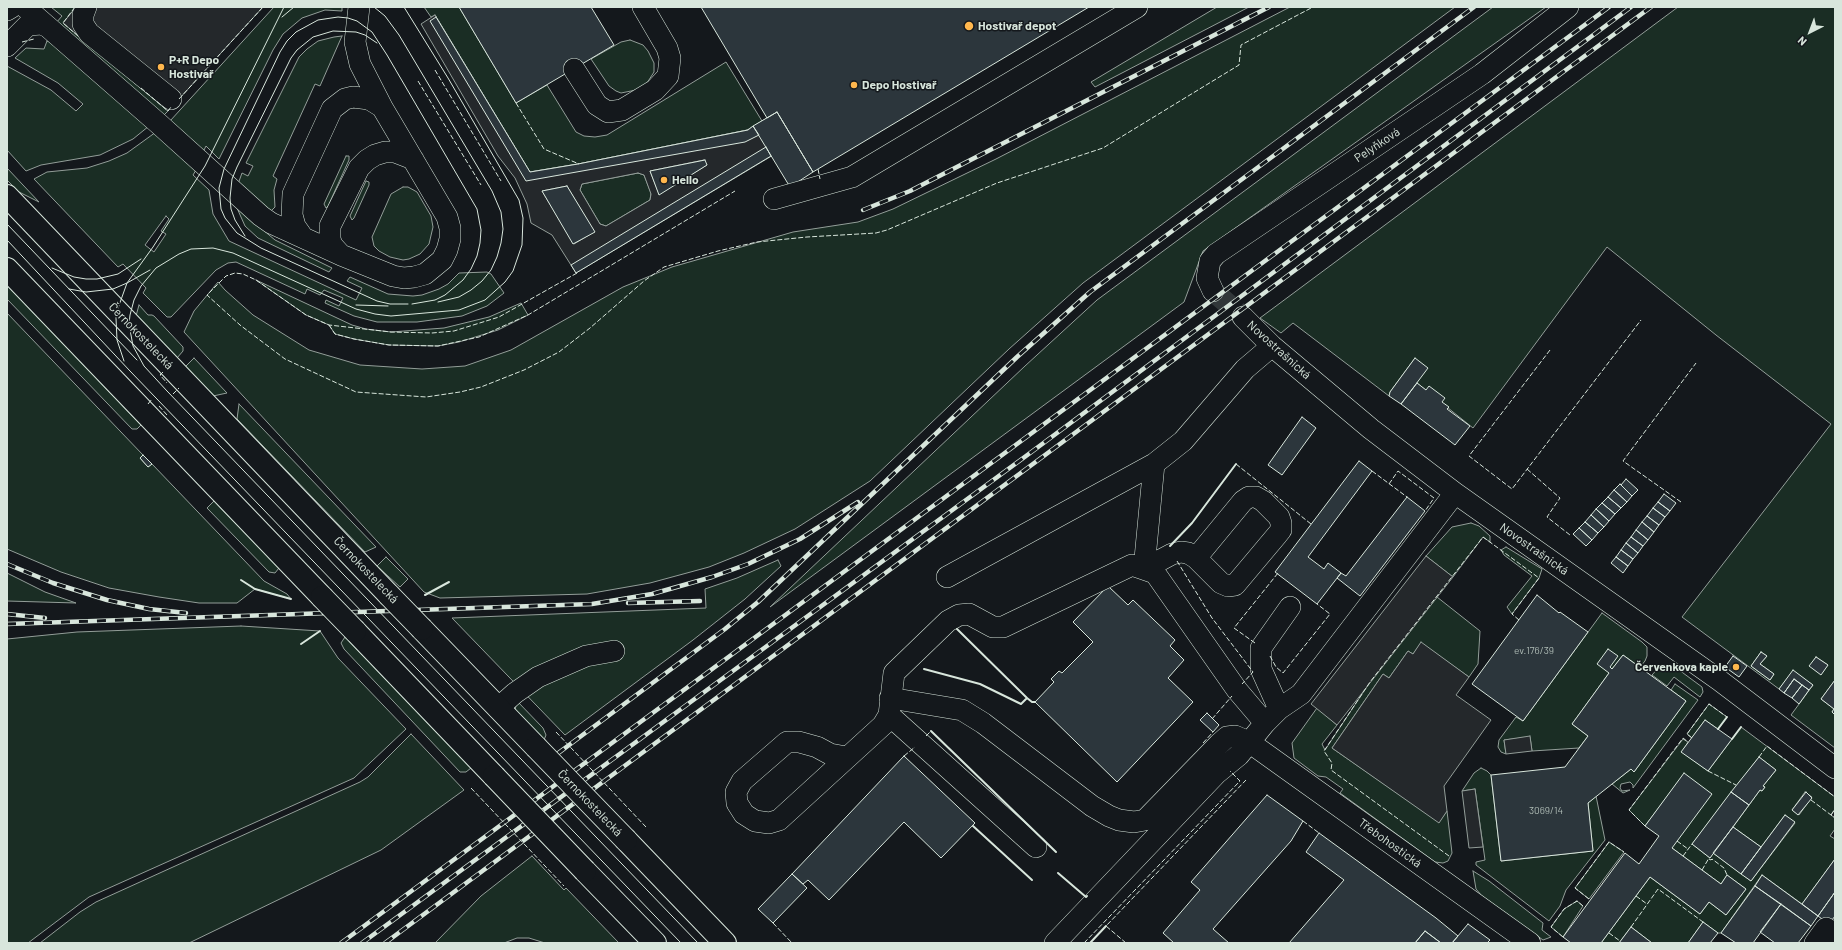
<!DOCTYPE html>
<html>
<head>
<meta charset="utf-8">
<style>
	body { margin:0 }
	#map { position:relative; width:1842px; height:950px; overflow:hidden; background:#14181c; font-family:Barlow,sans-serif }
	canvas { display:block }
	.frame { position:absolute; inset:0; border:8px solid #d8e6dc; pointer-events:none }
	.north { position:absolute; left:1790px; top:12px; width:40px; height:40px; -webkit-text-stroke:3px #14181c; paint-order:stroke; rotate:222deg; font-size:11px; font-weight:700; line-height:16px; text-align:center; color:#d8e6dc }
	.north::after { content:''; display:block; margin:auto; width:14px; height:18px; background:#d8e6dc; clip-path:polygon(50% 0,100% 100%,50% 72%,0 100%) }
</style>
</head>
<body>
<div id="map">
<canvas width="1842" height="950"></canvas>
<div class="frame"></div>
<div class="north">N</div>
</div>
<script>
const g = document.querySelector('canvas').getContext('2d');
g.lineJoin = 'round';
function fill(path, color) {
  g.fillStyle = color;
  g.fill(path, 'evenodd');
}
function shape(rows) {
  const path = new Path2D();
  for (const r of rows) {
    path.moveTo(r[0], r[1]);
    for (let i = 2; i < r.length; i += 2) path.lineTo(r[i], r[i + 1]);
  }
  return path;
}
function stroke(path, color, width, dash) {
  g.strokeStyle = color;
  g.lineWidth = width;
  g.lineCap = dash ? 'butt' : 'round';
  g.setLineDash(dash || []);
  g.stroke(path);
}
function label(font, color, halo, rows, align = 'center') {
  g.font = font + ' Barlow,sans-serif';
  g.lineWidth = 3;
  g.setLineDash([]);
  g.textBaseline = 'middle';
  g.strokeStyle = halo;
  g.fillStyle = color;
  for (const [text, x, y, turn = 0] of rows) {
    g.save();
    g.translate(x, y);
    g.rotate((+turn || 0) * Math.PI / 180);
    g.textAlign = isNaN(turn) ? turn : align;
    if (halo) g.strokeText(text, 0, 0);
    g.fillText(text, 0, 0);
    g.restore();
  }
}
const green = shape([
	[51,7,76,7,63,23,168,111,163,116,56,23,62,16,51,7],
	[274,7,342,7,342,11,325,10,302,18,283,34,273,50,219,159,206,146,203,152,170,121,274,7],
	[424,7,459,7,516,103,547,85,576,132,584,136,595,137,607,135,726,62,762,121,748,130,578,164,530,172,435,15,431,17,424,7],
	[1217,7,1249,7,1095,87,1091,82,1217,7],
	[1290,7,1455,7,1083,283,1009,349,870,481,795,529,744,553,709,567,650,583,587,594,440,598,424,592,184,332,194,311,218,282,225,290,253,315,309,350,360,365,422,369,465,366,511,350,623,287,672,267,793,232,858,222,893,209,996,159,1290,7],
	[1493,7,1546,7,1203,251,1184,302,770,607,1025,366,1097,300,1493,7],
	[1678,7,1835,7,1835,680,1821,699,1834,709,1832,712,1835,715,1835,748,1791,715,1813,685,1793,671,1779,689,1682,617,1831,424,1716,335,1607,247,1473,428,1417,383,1415,358,1390,392,1389,396,1293,323,1281,333,1260,318,1678,7],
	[1761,652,1767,656,1760,664,1774,674,1770,680,1751,666,1761,652],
	[1816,657,1828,665,1821,674,1810,666,1816,657],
	[342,36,320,86,315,84,273,176,277,179,274,190,275,207,271,211,238,184,242,173,248,176,253,166,246,163,299,57,307,49,318,41,334,37,342,36],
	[630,40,643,45,648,51,654,63,654,72,647,83,636,90,621,93,616,91,609,86,591,59,621,42,630,40],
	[47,41,54,44,149,126,133,139,100,155,41,165,26,171,7,150,7,66,51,90,76,111,83,104,58,83,15,58,26,48,44,49,47,41],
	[156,132,196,170,193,175,209,190,213,214,229,241,356,300,362,288,347,281,350,277,388,294,413,296,422,295,439,289,448,284,459,273,487,272,491,274,504,293,487,306,462,316,417,322,377,322,354,316,325,303,326,300,339,306,343,298,324,290,320,295,307,289,305,294,236,262,228,263,216,270,171,317,167,317,143,293,146,288,123,264,118,267,34,179,47,172,87,168,109,161,127,153,156,132],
	[166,216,169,219,161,231,166,234,154,252,145,245,166,216],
	[346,156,349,156,349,160,328,206,326,208,324,204,346,156],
	[7,168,39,202,19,192,7,180,7,168],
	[638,173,644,175,651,193,650,200,606,226,600,224,580,190,582,184,638,173],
	[366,181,369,182,369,185,354,218,352,220,350,216,366,181],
	[403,187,408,187,417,192,431,216,433,227,429,244,420,254,409,259,403,260,390,257,379,251,374,246,372,237,391,194,403,187],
	[237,208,275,240,332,268,329,272,258,238,245,226,237,208],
	[256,280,352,325,366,329,391,332,444,328,489,317,521,303,528,315,498,330,459,342,438,346,389,345,354,339,335,334,329,325,306,315,256,280],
	[7,285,141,425,137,429,132,429,7,299,7,285],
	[139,305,148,315,152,315,154,316,183,347,183,351,177,358,136,316,139,305],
	[7,313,143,455,140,458,148,467,152,464,264,581,287,594,291,599,255,589,237,603,199,603,159,597,109,588,61,572,7,549,7,313],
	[194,358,227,393,213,396,185,367,194,358],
	[239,404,376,547,365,552,237,419,239,404],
	[214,501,279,568,275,573,269,572,207,508,214,501],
	[1471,523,1479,526,1490,536,1490,542,1483,537,1453,577,1426,556,1452,527,1471,523],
	[1506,547,1542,569,1539,578,1512,614,1507,607,1532,576,1504,555,1501,550,1506,547],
	[386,557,408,579,400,587,377,566,386,557],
	[778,560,781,566,745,599,693,640,565,735,452,618,706,608,705,589,737,578,778,560],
	[7,573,45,592,76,603,7,601,7,573],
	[1437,597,1480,631,1478,664,1469,677,1421,643,1413,654,1408,651,1389,678,1383,674,1332,748,1439,822,1447,811,1452,853,1448,861,1443,863,1435,862,1340,793,1343,789,1326,777,1318,776,1294,758,1292,743,1317,708,1337,725,1322,744,1325,750,1370,682,1437,597],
	[1602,613,1642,642,1647,647,1647,656,1645,661,1640,667,1623,655,1612,669,1610,667,1608,649,1609,673,1572,724,1588,736,1579,748,1532,751,1530,737,1504,740,1506,754,1501,752,1498,747,1499,740,1516,717,1523,721,1602,613],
	[241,626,320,631,338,658,406,729,354,778,89,897,28,943,7,943,7,639,77,632,241,626],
	[345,637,471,768,466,772,460,772,344,649,341,643,345,637],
	[1661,665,1668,665,1675,667,1702,687,1703,692,1700,697,1674,677,1667,686,1652,675,1661,665],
	[1675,684,1698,700,1633,788,1633,785,1630,782,1621,784,1620,788,1622,791,1630,790,1623,793,1612,784,1631,769,1634,772,1686,701,1671,690,1675,684],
	[517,701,543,728,546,735,544,740,515,710,517,701],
	[1709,704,1727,717,1718,729,1705,720,1692,738,1687,734,1709,704],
	[1741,727,1835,797,1835,809,1831,815,1835,818,1835,829,1830,836,1835,839,1835,859,1802,904,1762,875,1721,933,1718,933,1703,922,1688,943,1652,943,1631,927,1619,943,1601,943,1650,877,1700,914,1709,902,1726,915,1746,889,1727,875,1721,884,1672,848,1684,774,1645,826,1629,810,1683,739,1688,742,1682,752,1708,771,1741,727],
	[1759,757,1776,770,1763,786,1765,787,1762,791,1760,790,1733,827,1761,847,1785,815,1795,823,1751,881,1713,853,1710,858,1692,844,1759,757],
	[1805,792,1812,797,1799,815,1792,810,1805,792],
	[411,734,464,790,381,850,189,943,40,943,80,912,96,902,360,782,368,777,411,734],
	[1481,768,1487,771,1491,775,1501,861,1593,851,1588,803,1596,796,1605,840,1566,890,1560,906,1549,921,1476,865,1476,862,1485,860,1475,789,1462,791,1474,773,1481,768],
	[1609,842,1624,852,1589,899,1575,888,1609,842],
	[532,856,564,890,566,888,619,943,545,943,529,938,517,938,504,943,435,943,481,896,532,856],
	[1473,871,1489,881,1543,923,1542,930,1551,937,1543,940,1482,896,1476,889,1473,871],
	[1577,901,1583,906,1563,937,1551,927,1564,909,1577,901]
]);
fill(green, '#1a2d24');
stroke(green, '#939e99', 1);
const parking = shape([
	[76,7,263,7,168,111,63,23,76,7],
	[435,15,530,172,578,164,747,130,777,112,795,142,576,273,552,235,531,223,527,204,515,178,498,156,421,24,435,15],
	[704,160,707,165,659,194,650,171,704,160],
	[638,173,644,175,651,194,650,200,606,226,600,224,580,190,582,184,638,173],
	[567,186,594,232,574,244,542,191,567,186],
	[1426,556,1453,577,1337,725,1311,704,1426,556],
	[1421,642,1469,677,1456,695,1491,720,1444,786,1447,811,1439,823,1332,748,1383,674,1389,678,1408,651,1413,654,1421,642],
	[1530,736,1532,751,1506,754,1504,740,1530,736],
	[1475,789,1483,847,1469,848,1462,791,1475,789]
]);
fill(parking, '#24282b');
stroke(parking, '#939e99', 1);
const building = shape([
	[459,7,591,7,614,45,516,103,459,7],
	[701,7,1089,7,813,172,777,112,767,118,701,7],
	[436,17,530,172,578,164,748,130,753,126,759,135,745,142,526,181,430,21,436,17],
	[777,112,813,172,790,187,753,126,777,112],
	[766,147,771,156,576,273,571,265,766,147],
	[705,160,707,165,659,195,650,171,705,160],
	[567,186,595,232,573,244,542,191,567,186],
	[1415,358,1428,368,1401,404,1389,396,1390,392,1415,358],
	[1417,383,1426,390,1429,386,1445,398,1442,402,1449,407,1447,409,1470,426,1455,445,1401,404,1417,383],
	[1302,417,1316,428,1282,475,1268,465,1302,417],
	[143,455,152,464,148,467,140,458,143,455],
	[1359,461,1372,471,1308,557,1324,569,1328,563,1341,573,1317,604,1275,572,1359,461],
	[1626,479,1638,490,1632,496,1621,485,1626,479],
	[1620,484,1632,496,1627,502,1614,490,1620,484],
	[1614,490,1627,502,1621,508,1608,497,1614,490],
	[1664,494,1676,503,1670,511,1658,502,1664,494],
	[1407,497,1425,511,1360,596,1337,578,1341,573,1346,576,1407,497],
	[1608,497,1621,508,1615,514,1602,503,1608,497],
	[1658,502,1670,511,1665,517,1653,508,1658,502],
	[1602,503,1615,514,1609,521,1596,509,1602,503],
	[1653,508,1665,517,1659,525,1647,516,1653,508],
	[1596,509,1609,521,1604,527,1591,515,1596,509],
	[1591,515,1604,527,1598,533,1585,522,1591,515],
	[1647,516,1659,525,1654,532,1642,522,1647,516],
	[1585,522,1598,533,1592,540,1579,528,1585,522],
	[1642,522,1654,532,1648,540,1636,530,1642,522],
	[1579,528,1592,540,1586,546,1573,534,1579,528],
	[1636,530,1648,540,1643,546,1631,537,1636,530],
	[1631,537,1643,546,1638,553,1626,543,1631,537],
	[1626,543,1638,553,1633,559,1621,550,1626,543],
	[1621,550,1633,559,1628,566,1616,557,1621,550],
	[1616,557,1628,566,1623,573,1611,563,1616,557],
	[1108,586,1128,605,1133,600,1175,640,1170,646,1184,660,1168,678,1193,702,1117,782,1035,702,1054,682,1051,679,1059,671,1062,673,1093,642,1073,622,1108,586],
	[1537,595,1559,613,1560,612,1588,632,1523,721,1472,684,1537,595],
	[1608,649,1618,656,1610,667,1612,669,1623,655,1686,701,1634,772,1631,769,1588,803,1593,851,1501,861,1491,775,1565,767,1588,736,1572,724,1609,673,1597,664,1608,649],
	[1761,652,1767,656,1760,664,1774,674,1770,680,1751,666,1761,652],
	[1733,656,1747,666,1739,677,1725,667,1733,656],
	[1816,657,1828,665,1821,675,1809,666,1816,657],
	[1793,670,1813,685,1809,690,1794,679,1784,693,1779,689,1793,670],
	[1794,679,1802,685,1792,698,1784,693,1794,679],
	[1835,680,1835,715,1832,712,1834,709,1821,699,1835,680],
	[1802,685,1809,690,1799,704,1792,698,1802,685],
	[1207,713,1219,725,1213,732,1200,720,1207,713],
	[1705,720,1732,739,1708,771,1681,752,1705,720],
	[904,756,975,823,941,858,904,822,829,900,808,880,803,884,792,874,904,756],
	[1759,757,1776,770,1763,786,1765,787,1762,791,1760,790,1749,805,1731,792,1759,757],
	[1684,773,1712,794,1672,848,1721,884,1727,875,1746,889,1726,915,1709,902,1700,914,1650,877,1601,943,1571,943,1563,937,1625,853,1639,864,1659,836,1645,826,1684,773],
	[1731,792,1749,805,1710,858,1692,844,1731,792],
	[1806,792,1812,798,1798,815,1792,810,1806,792],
	[1267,795,1303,821,1291,841,1213,929,1229,943,1174,943,1163,933,1200,890,1191,882,1267,795],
	[1785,815,1795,822,1751,881,1741,874,1785,815],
	[1733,827,1761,847,1741,874,1713,853,1733,827],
	[1319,833,1436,918,1458,936,1452,943,1441,943,1425,931,1415,943,1289,943,1344,880,1306,852,1319,833],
	[1835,859,1835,892,1818,916,1802,904,1835,859],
	[792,874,807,888,773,923,758,909,792,874],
	[1762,875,1818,916,1811,926,1755,886,1762,875],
	[1755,886,1781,904,1753,943,1736,943,1721,933,1755,886],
	[1835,892,1835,916,1829,924,1818,916,1835,892],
	[1781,904,1811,926,1798,943,1775,943,1760,932,1781,904],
	[1703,922,1718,933,1710,943,1688,943,1703,922],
	[1468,924,1490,940,1487,943,1452,943,1468,924],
	[1631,927,1652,943,1619,943,1631,927],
	[1425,931,1441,943,1415,943,1425,931]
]);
fill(building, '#2c363c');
stroke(building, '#d8e6dc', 1);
stroke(shape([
	[1213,291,1243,317]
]), '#313739', 21, [21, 10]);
const minor = shape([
	[25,7,48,27],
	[86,7,83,15,83,24,89,33,171,99],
	[7,10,12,7],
	[7,46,28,25,42,24,48,27,159,124,261,216,271,223,341,255,393,276,404,278,414,277,425,274,442,260,447,250,450,239,450,228,447,217,382,107,360,64,355,42,359,7],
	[574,69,597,105,608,112,622,110,655,90,668,76,670,58,667,48,643,7],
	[774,199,852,177,1137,7],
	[302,236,295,226,292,215,293,194,332,109,345,99,353,97,369,99,382,107],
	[341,255,332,245,330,239,330,226,359,168,367,160,375,155,385,152,395,152,413,159],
	[1213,291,1207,278,1210,261,1216,254,1482,74,1568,7],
	[1243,317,1272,346,1371,429,1455,493,1719,680,1835,768],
	[1144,569,1172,554,1181,552,1188,553,1196,558,1221,583,1228,586,1235,585,1277,535,1281,530,1281,523,1279,517,1263,501,1256,497,1249,497,1243,501,1196,558],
	[1144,569,1154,464,1183,441,1245,369,1272,346],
	[947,577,1154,464],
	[890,698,962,710,983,723,1092,806,1109,816,1119,820,1134,822,1145,820,1219,744,1227,737,1235,736,1249,742,1530,943],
	[498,708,515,693,538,677,586,656,614,651],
	[1279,709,1261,669,1261,648,1290,607],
	[889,715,1036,847],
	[846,757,830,754,817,747,799,742,787,742,742,781,736,792,737,803,744,814,755,821,769,823,779,820,883,725,889,715,894,673,948,621,959,615,969,614,993,627,1003,627,1132,565,1155,573,1237,690,1265,723],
	[1055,943,1217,773,1239,755,1265,723,1279,709,1301,694,1455,493],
	[1815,943,1826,928,1835,934]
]);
const major = shape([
	[7,196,389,595],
	[7,269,322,597],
	[422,629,536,747],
	[355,631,494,776],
	[626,840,725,943],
	[585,871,655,943]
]);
stroke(minor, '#d8e6dc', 22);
stroke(major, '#d8e6dc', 24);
stroke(minor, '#14181c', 21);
stroke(major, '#14181c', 22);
stroke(shape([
	[374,7,385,16,399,35,492,191,501,212,503,229,501,243,497,257,491,270,482,281,471,290,459,297,438,302],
	[404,7,448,78,519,200,523,218,522,245,513,271,505,282,485,300,459,310,391,316,375,314,356,309,233,253,213,248,191,249,179,254,156,268,141,286,134,300,130,315,129,324,133,346,144,366,167,391,698,943],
	[282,17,294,7],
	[7,224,137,360],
	[245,236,235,220,231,209,230,198,232,179,237,167,291,58,297,50,313,37,333,31,356,32,365,35,377,43],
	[7,240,130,371,681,943],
	[52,268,74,277,86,279,97,279,118,274,141,259],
	[69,289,86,292,113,289,127,283,150,270],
	[408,304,390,304,377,301,261,248,237,233,225,218,221,209,219,188,224,169,280,52,287,41,296,32,318,20,338,17,348,18,357,21,372,32,387,55,477,209,481,230,480,243,477,256,471,269,463,280,445,295,435,300,412,304],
	[356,305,388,306],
	[124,361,117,340,116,318,117,311,127,283,153,247,205,166,284,7]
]), '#d8e6dc', 1);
const rail = shape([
	[863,210,910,191,1269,7],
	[7,564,53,583,107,600,149,609,186,613],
	[628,603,700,601],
	[7,614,45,618],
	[7,624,592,604,652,594,712,577,748,564,800,539,858,502],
	[557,754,725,629,758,602,1017,357,1090,292,1474,7],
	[341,943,1609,7],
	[362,943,1026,456,1631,7],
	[385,943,1651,7]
]);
stroke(rail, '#d8e6dc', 4.5);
stroke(rail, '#14181c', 3, [9]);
const majorBridge = shape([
	[389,595,422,629],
	[322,597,355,631],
	[536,747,626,840],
	[494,776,585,871]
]);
stroke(majorBridge, '#d8e6dc', 24, []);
stroke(majorBridge, '#14181c', 22);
stroke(shape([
	[75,7,63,23,79,37],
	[22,42,34,39],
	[435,70,501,181],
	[418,81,481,185],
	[141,88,168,111,171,107],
	[179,99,263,7],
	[516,103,544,149,579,164],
	[818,169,820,179],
	[577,273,499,317,454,331,432,333,391,332,329,325,306,315,256,280,243,274,235,273,226,276,207,295,240,325,285,359,356,392,426,397,460,392,481,387,524,370,559,352,590,328,644,281,664,267,718,251,757,242,807,237,876,233,887,230,997,183,1103,148,1239,65,1241,45,1313,7],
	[329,325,335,334,354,339,389,345,438,346,479,337,528,315,735,191],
	[1550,350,1469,456,1512,489,1641,320],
	[163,372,160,375,167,383],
	[173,394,179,388],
	[148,404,152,399],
	[159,406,167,415],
	[1236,464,1311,524],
	[1527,469,1560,498,1547,517,1570,535],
	[1372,471,1407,497],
	[1389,484,1398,471,1434,498,1425,511],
	[1681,502,1623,461,1696,363],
	[1177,561,1212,618,1253,672,1242,684],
	[1255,643,1234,628,1278,573],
	[1270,656,1276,667,1283,673,1330,614,1317,604],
	[1212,719,1232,696],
	[556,732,646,827],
	[926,736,931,731],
	[1692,738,1687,734,1709,704,1727,717],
	[1203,743,1213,732],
	[904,756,915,747],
	[1759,757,1767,746,1835,797],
	[1708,771,1736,785],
	[471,788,564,886],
	[1811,800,1835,818],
	[1831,815,1835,809],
	[1303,821,1319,833],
	[1645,826,1629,810,1683,738,1688,742],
	[1677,841,1688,849],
	[1449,856,1331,770,1332,763,1324,751,1370,682,1483,537,1539,578,1512,614,1519,620],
	[1683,856,1692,844],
	[1709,859,1711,860,1712,859,1724,868,1727,875],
	[1702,870,1709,858],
	[1636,896,1647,904],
	[1589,899,1575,888,1609,842,1624,852],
	[773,923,792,943],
	[1631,927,1658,889,1703,922],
	[1609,933,1620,941],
	[1563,937,1551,927,1564,909,1577,901,1583,906],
	[1084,943,1240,781,1230,771],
	[1126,943,1106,926,1246,780]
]), '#d8e6dc', 1, [5, 2]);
stroke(shape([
	[1170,546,1192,523,1236,464],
	[241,580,255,589,291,599],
	[425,595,449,582],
	[957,629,1027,698,1032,702,1035,702],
	[301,644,320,631],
	[924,669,980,684,1021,704,1027,698],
	[1718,729,1727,717],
	[931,731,1056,852],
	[1732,739,1741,727],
	[973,826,1032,880],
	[1058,873,1086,897,1087,896],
	[1090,943,1106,926]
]), '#d8e6dc', 2);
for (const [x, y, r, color] of [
	[969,26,5,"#ffb74d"],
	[161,67,4,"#ffb74d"],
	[854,85,4,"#ffb74d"],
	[664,180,4,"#ffb74d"],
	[1736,667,4,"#ffb74d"]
]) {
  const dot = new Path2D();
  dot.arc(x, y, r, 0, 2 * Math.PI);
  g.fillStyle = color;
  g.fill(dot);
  stroke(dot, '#14181c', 1.5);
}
label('10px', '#adbab4', null, [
	["ev.176/39",1534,651],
	["3069/14",1546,811]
]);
label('bold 12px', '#d8e6dc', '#14181c', [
	["Hostivař depot",978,26],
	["P+R Depo",169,60],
	["Hostivař",169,74],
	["Depo Hostivař",862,85],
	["Hello",672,180],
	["Červenkova kaple",1728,667,"right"]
], 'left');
label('12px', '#d8e6dc', '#14181c', [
	["Pelyňková",1377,145,-34],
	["Černokostelecká",141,336,46],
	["Novostrašnická",1279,350,42],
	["Novostrašnická",1534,549,35],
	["Černokostelecká",366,570,46],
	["Černokostelecká",590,803,46],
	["Třebohostická",1390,843,36]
]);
</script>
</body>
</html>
